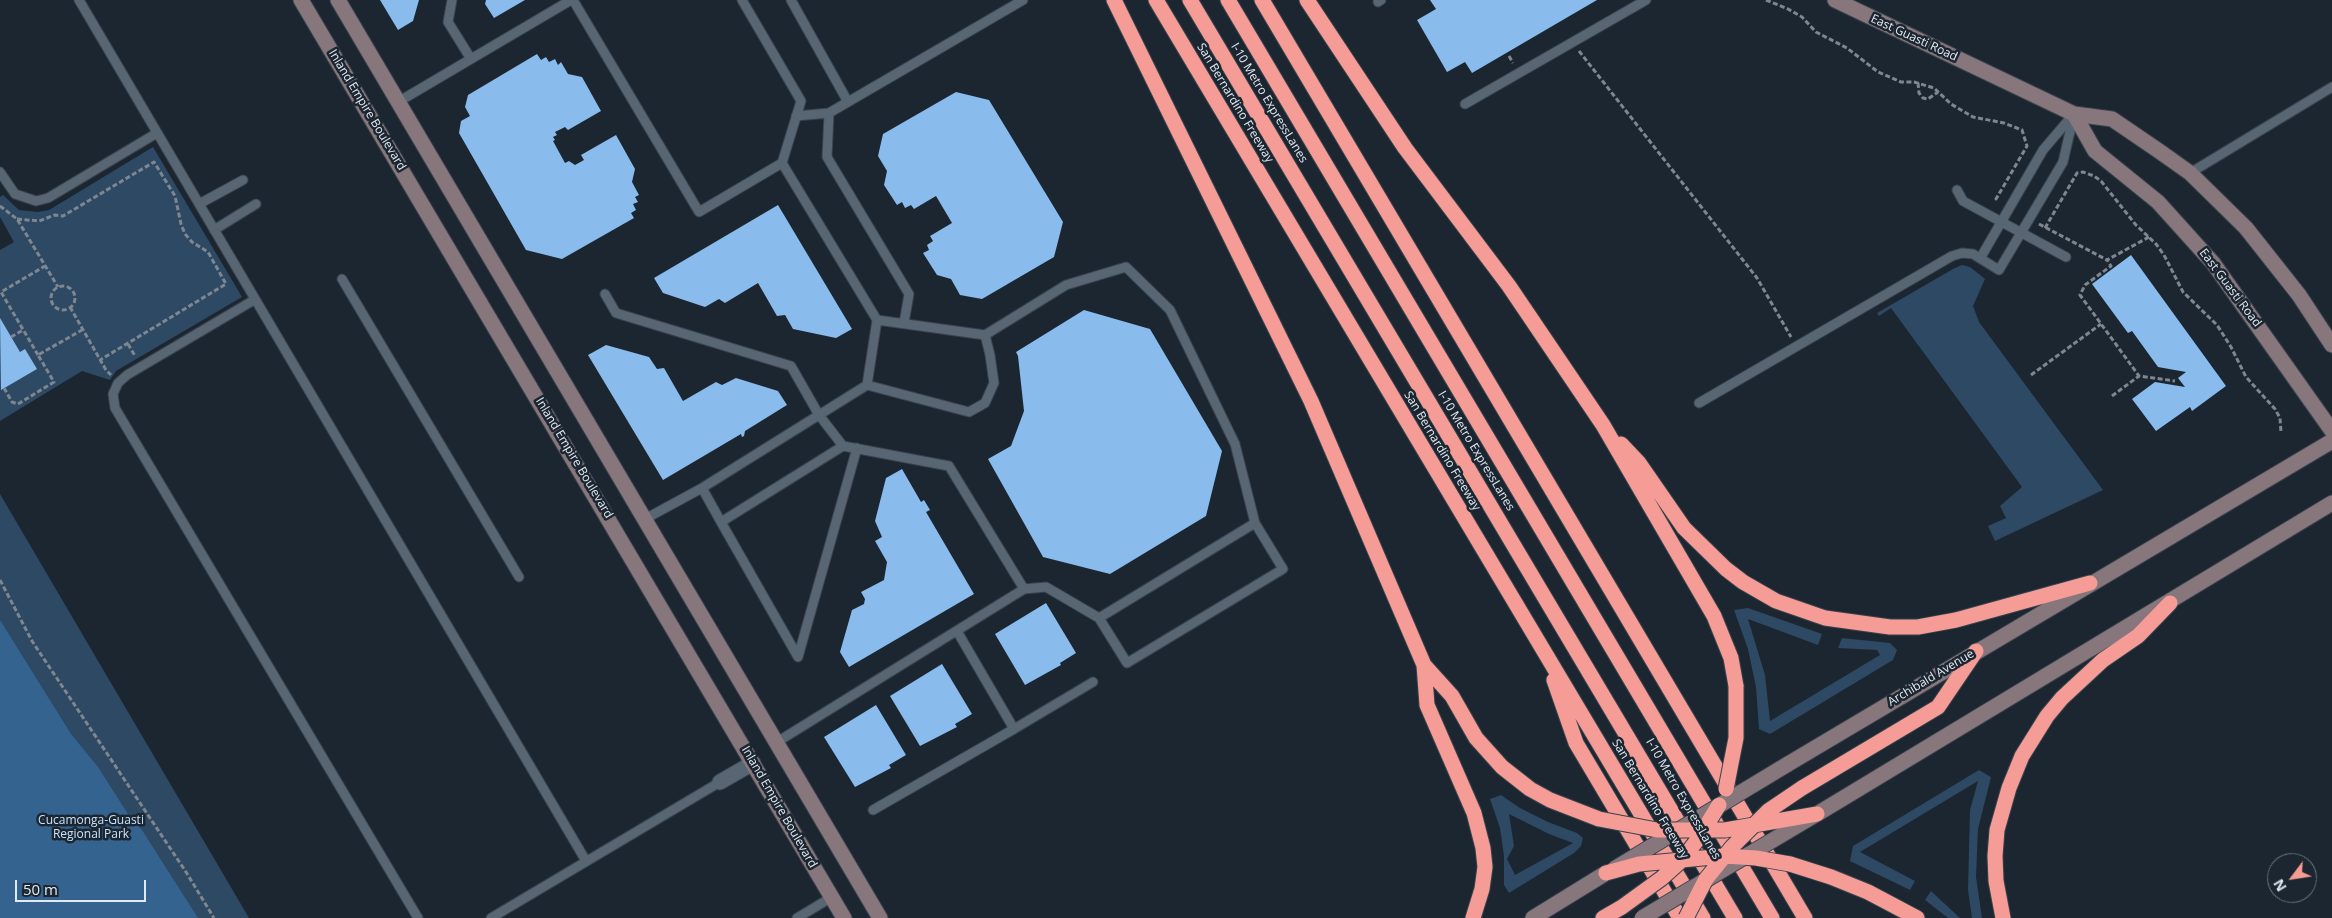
<!DOCTYPE html>
<html>
<head>
<meta charset="utf-8">
<style>
	body { margin:0 }
	#map { position:relative; width:2332px; height:918px; overflow:hidden; background:#1b2631; font-family:"Open Sans",sans-serif }
	canvas { display:block }
	.north { position:absolute; left:2267px; top:853px; width:50px; height:50px; box-sizing:border-box; background:#1b2631; border:1px solid #6b747e; border-radius:50%; rotate:239deg; font-size:14px; font-weight:700; line-height:20px; text-align:center; color:#e2e9f1 }
	.north::after { content:''; display:block; margin:auto; width:18px; height:22px; background:#f59c94; clip-path:polygon(50% 0,100% 100%,50% 72%,0 100%) }
	.scale { position:absolute; left:15px; top:880px; width:131px; height:22px; box-sizing:border-box; border:2px solid #e2e9f1; border-top:0; padding-left:6px; font-size:15px; line-height:18px; white-space:nowrap; color:#e2e9f1; -webkit-text-stroke:4px #1b2631; paint-order:stroke }
</style>
</head>
<body>
<div id="map">
<canvas width="2332" height="918"></canvas>
<div class="north">N</div>
<div class="scale">50 m</div>
</div>
<script>
const g = document.querySelector('canvas').getContext('2d');
g.lineJoin = 'round';
function fill(path, color) {
  g.fillStyle = color;
  g.fill(path, 'evenodd');
}
function shape(rows) {
  const path = new Path2D();
  for (const r of rows) {
    if (r.length === 3) {
      path.moveTo(r[0] + r[2], r[1]);
      path.arc(r[0], r[1], r[2], 0, 2 * Math.PI);
      continue;
    }
    path.moveTo(r[0], r[1]);
    for (let i = 2; i < r.length; i += 2) path.lineTo(r[i], r[i + 1]);
  }
  return path;
}
function stroke(path, color, width, dash) {
  g.strokeStyle = color;
  g.lineWidth = width;
  g.lineCap = dash ? 'butt' : 'round';
  g.setLineDash(dash || []);
  g.stroke(path);
}
function label(font, color, halo, rows, align = 'center') {
  g.font = font + ' "Open Sans",sans-serif';
  g.lineWidth = 5;
  g.setLineDash([]);
  g.textBaseline = 'middle';
  g.strokeStyle = halo;
  g.fillStyle = color;
  for (const [text, x, y, turn = 0] of rows) {
    g.save();
    g.translate(x, y);
    g.rotate((+turn || 0) * Math.PI / 180);
    g.textAlign = isNaN(turn) ? turn : align;
    if (halo) g.strokeText(text, 0, 0);
    g.fillText(text, 0, 0);
    g.restore();
  }
}
fill(shape([
	[153,147,242,297,116,371,110,380,82,371,0,421,0,250,14,242,0,217,0,197,3,195,19,210,38,212,49,210],
	[1962,265,1970,267,1985,279,1973,306,1979,322,2103,490,1995,541,1988,526,2006,518,2000,506,2022,487,1891,308,1879,316,1877,313,1953,269],
	[0,494,249,918,0,918],
	[1748,608,1822,634,1818,645,1748,619,1765,675,1770,721,1880,655,1877,650,1838,648,1842,638,1890,643,1897,650,1893,660,1770,734,1759,729,1756,687,1748,649,1734,610],
	[1979,770,1991,777,1978,829,1976,877,1982,918,1972,918,1968,890,1970,810,1978,781,1860,852,1915,881,1910,890,1850,861,1853,846],
	[1501,795,1520,808,1548,822,1577,833,1583,838,1581,846,1574,853,1509,893,1504,885,1504,856,1500,828,1490,799],
	[1509,814,1549,834,1573,843,1515,875,1507,859,1514,846],
	[1931,891,1960,918,1948,918,1925,900]
]), '#2d4963');
fill(shape([
	[0,620,71,734,98,767,128,814,142,830,198,918,0,918]
]), '#33638e');
fill(shape([
	[380,0,419,0,413,21,398,30],
	[486,0,525,0,494,18,485,4],
	[1430,0,1597,0,1472,73,1465,62,1447,72,1417,20,1436,9],
	[537,54,541,60,546,57,549,62,555,59,558,65,561,62,568,74,582,77,601,111,568,130,565,127,555,132,557,135,553,137,555,140,553,141,565,163,569,161,575,165,584,160,581,155,616,135,635,169,632,182,639,195,635,197,638,202,633,204,636,210,631,213,634,218,562,259,526,250,459,133,461,121,470,116,465,107,468,95],
	[956,92,989,100,1063,222,1054,257,982,299,960,295,951,279,937,275,923,253,929,250,927,245,933,241,930,236,952,223,936,196,914,209,911,205,905,208,902,202,897,205,884,185,887,171,878,156,883,134],
	[778,205,852,329,836,338,793,329,785,315,777,316,758,283,725,303,719,299,705,307,663,293,654,278],
	[2131,255,2226,386,2192,411,2190,407,2156,431,2132,399,2155,382,2185,387,2178,378,2186,372,2158,367,2132,331,2128,333,2092,284],
	[1084,310,1150,329,1222,451,1206,516,1110,574,1043,557,988,459,1011,446,1024,411,1018,356,1016,352],
	[0,318,20,352,25,349,37,369,1,390],
	[606,345,649,357,657,369,664,368,683,401,716,382,722,385,736,378,778,391,787,405,745,431,744,436,742,437,741,434,663,480,588,355],
	[902,469,921,502,924,500,930,510,926,512,974,594,849,667,840,652,852,610,864,604,865,599,861,592,884,580,887,562,875,541,882,537,875,521,886,478],
	[1046,603,1076,653,1060,663,1061,665,1025,685,995,634],
	[942,664,972,714,955,724,957,727,920,746,890,696],
	[876,705,906,755,889,765,891,768,855,787,824,737]
]), '#89bbec');
const lane = shape([
	[79,0,586,861],
	[452,0,448,22,471,59],
	[573,0,699,212,782,163,801,101,742,0],
	[791,0,848,102],
	[1378,2,1381,0],
	[398,102,571,0],
	[1465,104,1646,0],
	[796,116,829,113],
	[782,163,877,320,867,385],
	[0,172,15,194,36,201,48,198,157,133],
	[2190,173,2332,87],
	[1957,190,1963,201,2066,257],
	[199,204,243,180],
	[214,230,256,204],
	[1981,257,2043,150,2072,116],
	[342,279,519,577],
	[605,294,616,313,791,366,819,415,843,446],
	[254,300,127,375,118,383,113,394,115,408,418,918],
	[877,320,985,335,1066,285,1126,267,1170,310,1235,444,1255,523],
	[904,323,909,294,827,157,829,113,1023,0],
	[1699,403,1952,256,1962,253,1973,254,1999,270,2063,162,2074,114],
	[857,448,798,657,721,522,843,446,949,466,1024,589,1046,587,1099,618],
	[702,488,721,522],
	[645,519,702,488,867,385,969,412,985,403,994,383,990,355,985,335],
	[1255,523,1283,569,1127,663,1099,618,1255,523],
	[1014,729,1093,682],
	[777,742,1024,589],
	[873,810,1014,729,957,631],
	[491,918,720,782],
	[797,918,832,897]
]);
const street = shape([
	[720,782,753,763]
]);
const secondary = shape([
	[301,0,844,918],
	[338,0,880,918],
	[1835,0,2074,114,2112,119,2159,151,2190,173,2246,228,2299,295,2332,345],
	[2074,114,2095,151,2158,202,2213,263,2332,431],
	[1788,764,2332,441],
	[1817,814,2332,503],
	[1533,918,1606,873]
]);
const highway = shape([
	[1114,0,1311,401,1424,665,1427,705,1474,813,1483,848,1485,867,1482,889,1473,918],
	[1156,0,1703,918],
	[1190,0,1735,918],
	[1228,0,1772,918],
	[1262,0,1805,918],
	[1307,0,1405,148,1509,286,1603,425,1714,616,1731,658,1736,686],
	[1621,444,1639,463,1684,528,1726,569,1743,582,1776,601,1825,618,1890,627,1918,627,1956,620,2090,583],
	[1424,665,1452,696,1476,738,1502,767,1530,789,1550,800,1599,819],
	[1554,680,1576,743,1680,918],
	[1802,788,1938,707,1976,651],
	[1790,864,1831,877,1868,892,1917,918],
	[1603,918,1622,907],
	[2003,918,1996,881,1995,856,1997,830,2009,788,2022,756,2047,716,2062,698,2103,660,2138,636,2170,603]
]);
stroke(lane, '#3a434d', 11);
stroke(street, '#3a434d', 17);
stroke(secondary, '#3a434d', 17);
stroke(highway, '#3a434d', 17);
stroke(shape([
	[1766,0,1788,9,1802,17,1816,32,1847,48,1878,72,1901,82,1914,82,1934,88,1951,104,1973,117,2004,123,2022,130,2027,146,1996,199,1999,201],
	[1579,51,1757,278,1791,337],
	[1509,56,1513,63],
	[1918,83,1919,93,1923,98,1928,99,1938,92],
	[0,206,17,219,58,287],
	[17,219,39,221,55,215,63,216,154,162,175,196,181,224,185,234,192,242,208,252,226,284,100,360],
	[2039,224,2107,260],
	[2045,228,2077,173,2083,172,2094,176,2101,181,2136,225,2156,244,2164,255,2183,292,2217,325,2231,347,2246,377,2275,409,2280,418,2281,432],
	[2149,237,2107,260,2111,266,2085,285,2080,295,2139,376,2175,381],
	[63,298,12],
	[70,307,106,370,111,375],
	[11,337,23,330],
	[128,344,135,356],
	[38,355,1,292,45,266],
	[2031,375,2101,324],
	[4,388,12,402,18,404,54,382,38,355,82,330],
	[2112,396,2139,376],
	[0,580,32,641,186,872,214,918]
]), '#7e8790', 3, [5, 2.5]);
stroke(lane, '#586572', 9);
stroke(street, '#586572', 15);
stroke(secondary, '#87767c', 15);
stroke(highway, '#f49c95', 15);
const secondaryBridge = shape([
	[1614,869,1788,764],
	[1642,918,1815,815]
]);
const highwayBridge = shape([
	[1726,789,1736,738,1736,686],
	[1599,819,1657,830,1725,830,1817,814],
	[1606,873,1639,864,1724,856,1756,858,1790,864],
	[1622,907,1662,878,1682,860,1698,839,1719,805],
	[1686,918,1706,879,1732,847,1768,811,1802,788]
]);
stroke(secondaryBridge, '#3a434d', 17, []);
stroke(highwayBridge, '#3a434d', 17, []);
stroke(secondaryBridge, '#87767c', 15);
stroke(highwayBridge, '#f49c95', 15);
label('12px', '#e2e9f1', '#1b2631', [
	["East Guasti Road",1914,38,25],
	["San Bernardino Freeway",1235,103,59],
	["I-10 Metro ExpressLanes",1269,103,59],
	["Inland Empire Boulevard",367,110,59],
	["East Guasti Road",2230,288,53],
	["San Bernardino Freeway",1442,451,59],
	["I-10 Metro ExpressLanes",1476,451,59],
	["Inland Empire Boulevard",574,458,59],
	["Archibald Avenue",1931,678,-31],
	["San Bernardino Freeway",1650,799,59],
	["I-10 Metro ExpressLanes",1683,799,60],
	["Inland Empire Boulevard",779,807,60]
]);
label('12px', '#c7e2fd', '#1b2631', [
	["Cucamonga-Guasti",91,821],
	["Regional Park",91,835]
]);
</script>
</body>
</html>
